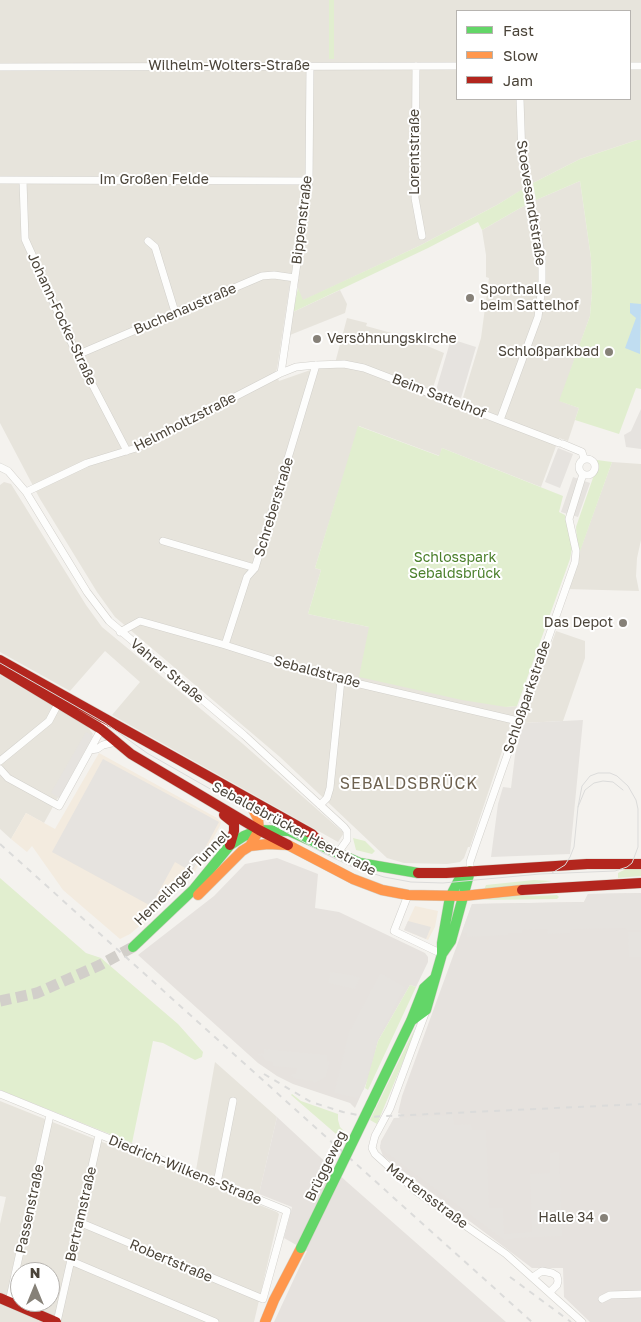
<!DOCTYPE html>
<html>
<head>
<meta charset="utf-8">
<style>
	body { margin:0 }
	#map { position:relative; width:641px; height:1322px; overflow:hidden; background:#f4f2ee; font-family:"Golos Text",sans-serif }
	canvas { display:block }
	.legend { position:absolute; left:456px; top:10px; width:175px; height:90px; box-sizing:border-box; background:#fff; border:1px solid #b7b4b0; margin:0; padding:6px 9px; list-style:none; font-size:15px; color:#4b4439 }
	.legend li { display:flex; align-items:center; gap:10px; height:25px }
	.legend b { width:25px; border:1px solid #b7b4b0 }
	.north { position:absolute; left:10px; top:1262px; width:50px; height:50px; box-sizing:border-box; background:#fff; border:1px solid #b7b4b0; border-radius:50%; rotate:0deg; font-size:14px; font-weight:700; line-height:20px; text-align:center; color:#4b4439 }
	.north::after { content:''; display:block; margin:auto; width:18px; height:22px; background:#868178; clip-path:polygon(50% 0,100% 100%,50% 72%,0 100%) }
</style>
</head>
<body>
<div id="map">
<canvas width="641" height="1322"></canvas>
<ul class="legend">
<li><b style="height:6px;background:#63d668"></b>Fast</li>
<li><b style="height:6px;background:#ff974d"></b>Slow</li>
<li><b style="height:6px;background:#b3261e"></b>Jam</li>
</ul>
<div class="north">N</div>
</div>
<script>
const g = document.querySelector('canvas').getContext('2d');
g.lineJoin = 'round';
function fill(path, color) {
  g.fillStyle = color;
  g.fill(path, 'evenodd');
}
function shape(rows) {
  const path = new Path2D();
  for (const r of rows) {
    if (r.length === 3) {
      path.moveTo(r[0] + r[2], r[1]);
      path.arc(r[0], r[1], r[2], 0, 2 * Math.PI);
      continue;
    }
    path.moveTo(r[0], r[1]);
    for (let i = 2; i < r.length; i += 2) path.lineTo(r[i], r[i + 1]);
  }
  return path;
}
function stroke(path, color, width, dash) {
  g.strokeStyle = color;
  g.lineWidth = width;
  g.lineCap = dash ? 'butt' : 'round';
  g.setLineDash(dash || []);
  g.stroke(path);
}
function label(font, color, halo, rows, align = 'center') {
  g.font = font + ' "Golos Text",sans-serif';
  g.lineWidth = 4;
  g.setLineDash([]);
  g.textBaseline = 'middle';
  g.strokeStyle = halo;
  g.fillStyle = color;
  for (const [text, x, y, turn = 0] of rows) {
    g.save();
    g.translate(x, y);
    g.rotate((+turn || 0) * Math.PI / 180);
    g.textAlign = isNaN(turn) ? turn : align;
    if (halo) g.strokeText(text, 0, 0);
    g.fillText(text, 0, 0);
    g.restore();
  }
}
fill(shape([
	[0,0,329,0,329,59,334,59,334,0,641,0,641,140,637,140,580,159,533,183,497,205,419,246,302,301,298,288,298,283,290,283,277,369,275,372,279,381,319,367,334,367,347,318,367,323,366,326,406,337,444,353,432,391,462,401,481,338,489,278,486,277,486,255,482,230,529,203,580,181,591,258,592,292,590,316,560,401,579,408,568,441,559,438,541,487,442,448,440,456,359,426,315,568,321,570,308,614,369,627,506,707,517,706,470,847,468,847,464,858,460,862,447,864,404,863,387,858,280,757,115,617,97,592,40,499,0,423],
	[457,11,630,11,630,99,457,99],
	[340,290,347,304,345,313,290,335,293,312],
	[612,462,641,464,641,540,637,558,636,576,639,591,566,589],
	[4,482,11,484,86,605,102,627,243,744,344,833,338,842,112,715,140,682,105,651,70,691,0,652,0,485],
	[556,631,585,641,585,658,563,721,523,723],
	[0,675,87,726,93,734,44,823,26,813,11,839,0,829],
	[215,1062,277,1117,259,1194,196,1170],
	[0,1101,277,1212,279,1214,254,1322,0,1322,0,1224,6,1197,0,1196],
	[20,1272,50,1272,50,1302,20,1302]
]), '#e7e4dc');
fill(shape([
	[99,753,217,818,221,822,220,826,194,873,155,913,130,934,120,939,63,890,32,846,27,852,11,839,26,813,55,829],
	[415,906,438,911,435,927,428,940,404,930]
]), '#f3ebdf');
fill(shape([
	[277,858,318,874,315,908,339,912,425,953,428,957,428,962,416,987,410,985,378,1041,369,1077,355,1108,350,1103,293,1084,277,1076,258,1063,138,955,214,896,245,864],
	[641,893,641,1322,590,1322,564,1297,563,1268,532,1268,383,1156,380,1148,381,1141,394,1118,399,1118,401,1114,398,1113,402,1096,472,904,584,902,588,894],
	[277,1117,347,1182,506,1322,274,1322,307,1251,284,1238,292,1207,259,1194]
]), '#e6e2de');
fill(shape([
	[329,0,334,0,334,59,329,59],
	[637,140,641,140,641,389,636,388,619,434,575,420,579,408,559,401,590,316,592,292,591,258,580,181,536,200,533,183,580,159],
	[521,190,526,192,529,203,482,230,478,222,428,248,293,312,298,288,303,300,419,246,497,205],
	[358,426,439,456,442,448,563,496,559,512,565,515,570,533,572,548,570,559,517,706,506,707,462,700,359,677,369,627,308,614,321,570,315,568],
	[597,460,612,462,578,557,576,527,595,472],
	[353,838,365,841,375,851,372,854,356,850],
	[628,868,641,868,641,876,618,878,618,873],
	[0,878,86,953,101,958,178,1024,203,1052,202,1057,195,1060,163,1043,153,1041,132,1143,0,1090],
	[534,880,552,881,483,892,486,885],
	[521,895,534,896,557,895,559,897,557,899,481,900],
	[410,985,416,987,368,1090,365,1088,378,1041],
	[415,1028,410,1045,377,1124,370,1120],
	[292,1094,301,1101,338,1114,338,1120,340,1127,346,1133,343,1140,291,1095]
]), '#e1eecf');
fill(shape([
	[451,339,476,347,461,398,436,390],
	[641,409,641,449,626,447,624,435,631,431],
	[558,448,573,454,560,488,545,482],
	[573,477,590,483,578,517,561,512],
	[583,720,570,854,491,857,498,804,503,787,511,788,515,755,523,723],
	[86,732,93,736,59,798,51,793],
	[103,759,219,822,192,872,175,862,151,906,52,852],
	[641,893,641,930,627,930,626,928,574,929,570,930,570,933,548,934,547,929,522,930,522,933,508,933,508,935,467,937,467,933,462,932,472,904,584,902,588,894],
	[408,921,431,927,426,939,404,930],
	[628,932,641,932,641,957,629,957],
	[330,972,351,975,360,978,355,989,328,983],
	[380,973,405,987,377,1041,364,1089,358,1098,334,1093,349,1032],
	[264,1049,327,1055,327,1061,330,1062,326,1077,315,1083,313,1081,296,1079,291,1076,292,1074,296,1074,297,1068,273,1066,273,1062,265,1060,263,1056,258,1055,259,1053,264,1054],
	[453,1115,454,1125,471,1124,472,1130,486,1130,489,1208,503,1208,504,1234,532,1232,530,1174,550,1173,550,1153,559,1152,562,1236,516,1238,504,1240,388,1154,380,1146,394,1118]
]), '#e6e3df');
fill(shape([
	[630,303,641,304,640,354,625,348,636,318,630,313]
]), '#c0ddf1');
stroke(shape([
	[0,1001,37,993,100,965,133,947]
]), '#d2cfca', 11, [11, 5.5]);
const street = shape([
	[416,66,415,198,422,236],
	[630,66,641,66],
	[0,67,457,66],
	[0,180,309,181],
	[23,181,25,239,77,355,127,451],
	[148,241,155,247,175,312],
	[77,355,262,276,274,275,295,278],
	[281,373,309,181,310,66],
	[500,420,538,317,542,286,542,258,522,158,520,99],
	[563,444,582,452,584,459],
	[587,467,8],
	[0,467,8,471,26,492,87,592,109,621,244,735,344,827,347,831,347,840,337,854],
	[26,492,87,463,136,448,281,373,296,367,316,365,344,364,364,368,559,443],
	[163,541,255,568],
	[120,632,140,621,225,645,313,673,518,721],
	[225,645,247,577,255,568,316,365],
	[90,750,97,749,103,745,116,742],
	[0,761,49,721,59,702],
	[0,769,8,778,59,806,107,719],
	[320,805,327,798,330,788,341,680],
	[470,871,470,862,476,844,575,562,576,551,569,519,583,474],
	[408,895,394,931,442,954],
	[426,1011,390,1108,375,1136,372,1148,375,1154,417,1192,506,1254,582,1322],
	[0,1094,287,1211,263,1299,79,1222],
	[217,1183,233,1101],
	[71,1261,215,1322],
	[533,1277,542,1271,552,1273,557,1276,558,1281,557,1285,550,1292],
	[602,1299,610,1295,641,1294],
	[9,1302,50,1115],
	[57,1322,99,1135]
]);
const fast = shape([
	[133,947,194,889,230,845,244,836,259,830,289,831,360,863,418,873],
	[442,954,442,943,450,897,463,872],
	[411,1021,426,1010,442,954,451,941,470,871],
	[371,1104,411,1021,424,988,435,978]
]);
const slow = shape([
	[248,799,258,819,259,830,250,846],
	[198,895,242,851,250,846,268,844,288,845,353,879,382,890,408,895,463,896,522,890],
	[265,1322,274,1300,301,1248]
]);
const jam = shape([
	[0,660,312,834,322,845],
	[0,668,101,729,131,754,259,830,288,845],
	[224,815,234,823,234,831,230,845],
	[418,873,446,873,587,864,641,864],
	[522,890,641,883],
	[0,1298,56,1322]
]);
stroke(street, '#d2d0cb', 8);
stroke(fast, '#d3cfc5', 11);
stroke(slow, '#d3cfc5', 11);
stroke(jam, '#d3cfc5', 11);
stroke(street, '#fdfdfc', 7);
stroke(fast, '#63d668', 10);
stroke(slow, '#ff974d', 10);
stroke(jam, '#b3261e', 10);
stroke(shape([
	[0,663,105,723,147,753,323,853,353,867,384,877,411,882,443,883,540,874,615,871,627,867,632,863,638,847,638,809,636,800,628,786,617,776,610,773,598,773,590,776,582,786,578,807],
	[552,873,565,865,570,857,574,847,578,807,585,790,594,783,603,781,613,782,623,790]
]), '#dbdbda', 1);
stroke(shape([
	[0,844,532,1322],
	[264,1074,311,1102,343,1112,367,1117,641,1104],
	[510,1277,571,1322]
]), '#dbdbda', 2, [6, 6]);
const fastBridge = shape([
	[301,1248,371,1104]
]);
stroke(fastBridge, '#d3cfc5', 11, []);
stroke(fastBridge, '#63d668', 10);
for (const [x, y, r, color] of [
	[470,298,5,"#868178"],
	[317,339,5,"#868178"],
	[609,352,5,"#868178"],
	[623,623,5,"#868178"],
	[604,1218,5,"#868178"]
]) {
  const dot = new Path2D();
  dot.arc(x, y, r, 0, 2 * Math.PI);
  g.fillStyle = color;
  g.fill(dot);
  stroke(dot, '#fff', 2);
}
label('14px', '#4b4439', '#fff', [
	["Wilhelm-Wolters-Straße",229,66],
	["Lorentstraße",415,152,-90],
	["Im Großen Felde",154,180],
	["Stoevesandtstraße",531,203,81],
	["Bippenstraße",302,220,-83],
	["Buchenaustraße",185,309,-23],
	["Johann-Focke-Straße",62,319,65],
	["Beim Sattelhof",439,396,21],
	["Helmholtzstraße",185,422,-27],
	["Schreberstraße",274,507,-73],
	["Vahrer Straße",167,671,40],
	["Sebaldstraße",317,672,15],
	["Schloßparkstraße",527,697,-71],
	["Sebaldsbrücker Heerstraße",294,829,28],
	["Hemelinger Tunnel",182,878,-45],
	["Brüggeweg",326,1166,-64],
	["Diedrich-Wilkens-Straße",185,1170,22],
	["Martensstraße",427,1196,37],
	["Passenstraße",30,1209,-78],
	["Bertramstraße",81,1214,-77],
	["Robertstraße",171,1261,23]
]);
label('14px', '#4b4439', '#fff', [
	["Sporthalle",480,290,"left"],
	["beim Sattelhof",480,306,"left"],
	["Versöhnungskirche",327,339,"left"],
	["Schloßparkbad",599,352],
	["Das Depot",613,623],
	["Halle 34",594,1218]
], 'right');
label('14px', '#4a7f2a', '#fff', [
	["Schlosspark",455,558],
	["Sebaldsbrück",455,574]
]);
g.letterSpacing = '1px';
label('16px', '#6e6250', '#fff', [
	["SEBALDSBRÜCK",409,784]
]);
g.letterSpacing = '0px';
</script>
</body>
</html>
